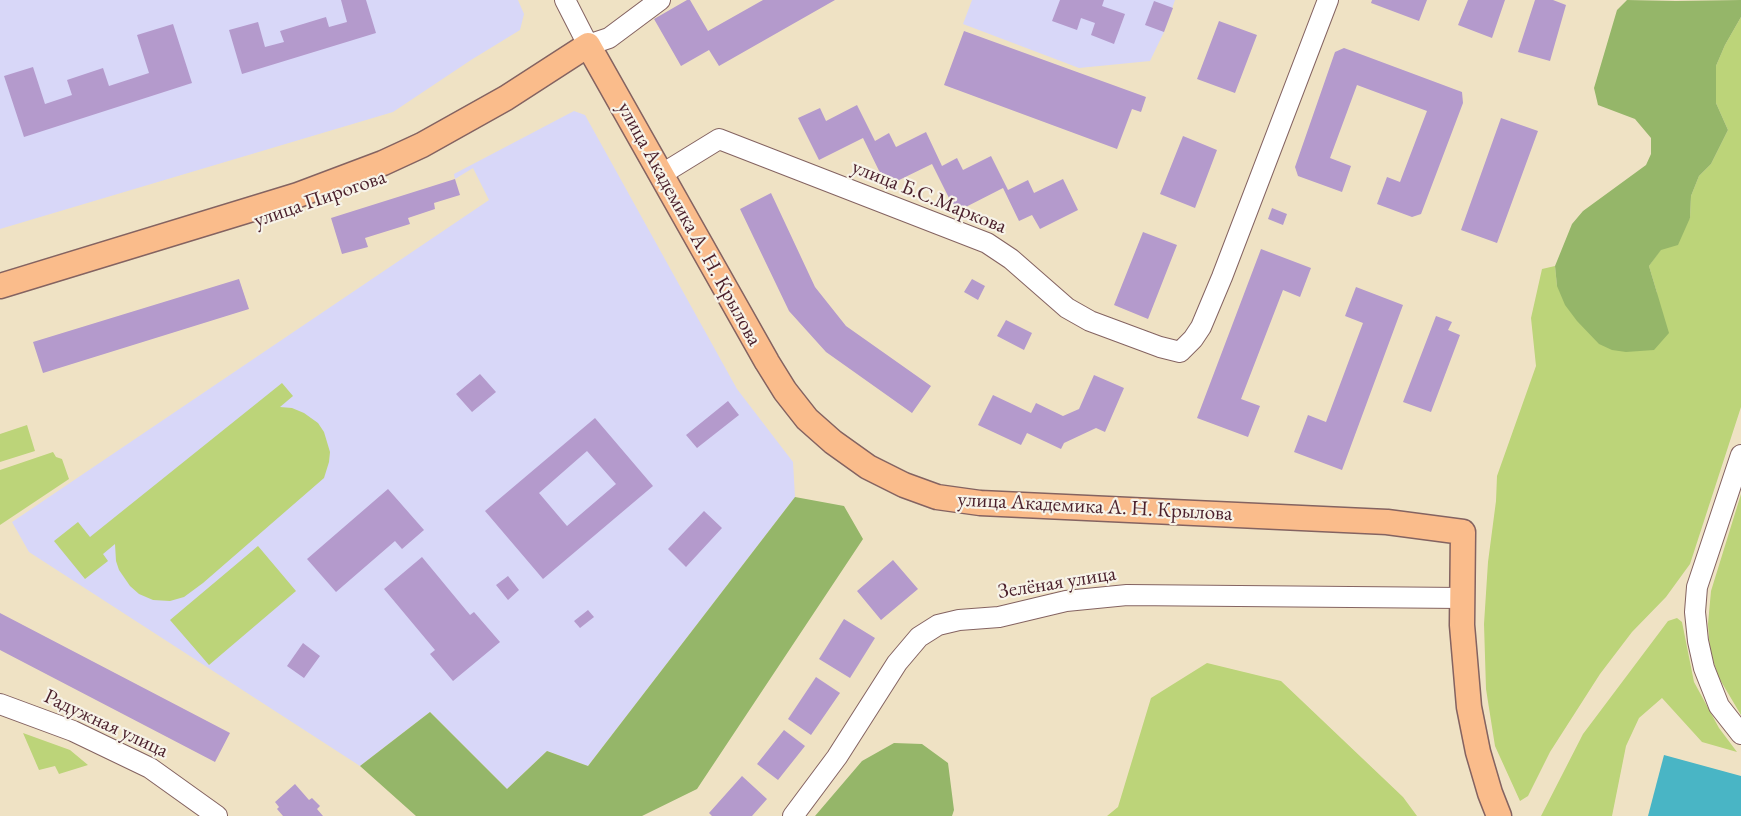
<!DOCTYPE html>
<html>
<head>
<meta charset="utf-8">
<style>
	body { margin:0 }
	canvas { display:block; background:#efe2c4 }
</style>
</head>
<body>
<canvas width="1741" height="816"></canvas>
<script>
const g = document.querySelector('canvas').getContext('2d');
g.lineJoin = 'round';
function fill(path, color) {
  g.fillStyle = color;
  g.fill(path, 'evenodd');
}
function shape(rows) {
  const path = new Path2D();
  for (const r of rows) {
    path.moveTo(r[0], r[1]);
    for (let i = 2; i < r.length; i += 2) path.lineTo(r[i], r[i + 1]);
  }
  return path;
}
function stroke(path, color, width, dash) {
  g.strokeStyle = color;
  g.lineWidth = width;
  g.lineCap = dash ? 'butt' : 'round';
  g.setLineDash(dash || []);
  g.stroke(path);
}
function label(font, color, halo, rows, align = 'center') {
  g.font = font + ' "EB Garamond",serif';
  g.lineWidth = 4.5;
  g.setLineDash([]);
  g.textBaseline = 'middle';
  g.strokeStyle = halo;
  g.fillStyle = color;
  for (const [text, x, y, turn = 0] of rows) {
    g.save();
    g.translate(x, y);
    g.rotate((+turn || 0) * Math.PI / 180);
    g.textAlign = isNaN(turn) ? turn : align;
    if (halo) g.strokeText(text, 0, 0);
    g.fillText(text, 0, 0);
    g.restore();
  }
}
fill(shape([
	[0,0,518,0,524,14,520,30,471,60,393,112,0,229],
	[972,0,1175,0,1164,32,1150,61,1079,68,963,24],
	[574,111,585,115,737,389,793,462,795,497,588,766,547,751,507,789,430,712,360,766,29,552,12,522,489,200,473,168,455,179,454,174]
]), '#d8d7f8');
fill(shape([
	[1741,17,1741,407,1690,564,1666,597,1632,632,1600,674,1550,752,1528,796,1520,801,1495,746,1486,689,1484,624,1488,562,1496,501,1497,476,1536,366,1531,318,1542,269,1555,266,1557,286,1657,293,1649,266,1661,249,1690,218,1691,196,1699,176,1711,164,1728,130,1716,103,1716,66,1725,45],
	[282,383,293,396,280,407,292,408,304,413,318,423,324,432,330,452,329,462,324,478,203,583,184,597,170,601,153,600,139,594,130,586,119,570,116,561,115,544,103,554,108,561,85,579,54,541,78,522,90,537],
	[27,425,35,451,0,462,0,434],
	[53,452,56,457,62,459,69,479,0,525,0,470],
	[1741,494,1741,715,1719,678,1710,651,1708,624,1711,591],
	[258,546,296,591,209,665,170,620],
	[1677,618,1682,622,1694,682,1719,728,1737,752,1702,742,1662,698,1639,718,1626,746,1612,816,1541,816,1583,734,1668,621],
	[1207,663,1281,681,1403,797,1417,816,1107,816,1118,807,1151,698],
	[23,733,70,750,88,765,59,774,55,766,39,770]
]), '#bcd479');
fill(shape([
	[1627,0,1676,1,1741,0,1741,17,1725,45,1716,66,1716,103,1728,130,1711,164,1699,176,1691,196,1690,218,1678,245,1661,250,1649,266,1669,333,1654,350,1626,352,1612,350,1599,344,1577,321,1565,305,1557,286,1555,266,1572,224,1583,211,1646,165,1651,154,1651,138,1635,119,1598,105,1594,88,1617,10],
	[795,497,844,506,863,539,697,789,642,816,416,816,360,766,430,712,507,789,547,751,588,766],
	[894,743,922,744,948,763,954,810,952,816,815,816,862,761]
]), '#95b669');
fill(shape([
	[1664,755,1741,776,1741,816,1648,816]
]), '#49b5c5');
fill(shape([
	[341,0,366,0,376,33,242,74,229,30,258,22,265,47,284,42,280,31,326,17,329,27,347,22],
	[687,0,690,0,708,31,763,0,835,0,719,66,709,50,681,66,654,19],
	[1060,0,1104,0,1102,6,1125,14,1114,44,1091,35,1095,23,1081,18,1077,30,1052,21],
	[1372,0,1427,0,1419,21,1371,3],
	[1468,0,1505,0,1492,38,1458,25],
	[1535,0,1553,0,1566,5,1550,61,1518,52],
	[1154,1,1173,8,1164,32,1145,25],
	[1219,21,1257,35,1235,93,1197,79],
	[173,24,192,83,24,137,4,76,33,67,45,104,72,95,67,80,103,68,109,86,149,73,137,35],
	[964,31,1146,97,1141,112,1132,109,1117,149,944,85],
	[1344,48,1462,92,1463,103,1421,214,1412,217,1377,204,1387,177,1400,182,1427,111,1357,85,1330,158,1351,166,1342,192,1298,176,1295,167,1335,52],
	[857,105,875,141,889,133,896,147,926,132,942,166,957,158,963,170,991,156,1008,190,1028,180,1034,193,1063,179,1078,210,1040,229,1032,215,1019,221,1003,188,956,212,932,164,895,182,893,177,884,181,863,138,819,160,798,118,820,108,826,121],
	[1501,118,1538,131,1497,243,1461,230],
	[1183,136,1217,150,1195,208,1160,194],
	[455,179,460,195,434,203,435,209,408,218,410,224,365,238,368,247,342,254,331,218],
	[771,193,815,287,846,326,931,386,912,413,826,352,789,311,740,209],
	[1272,208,1287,214,1283,225,1268,219],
	[1143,232,1177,245,1148,319,1114,305],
	[1261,249,1311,268,1300,297,1283,290,1241,399,1260,406,1248,437,1197,418],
	[239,279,249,309,43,373,33,342],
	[972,279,985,286,978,300,964,292],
	[1356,287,1403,305,1342,470,1294,452,1308,415,1326,422,1363,323,1345,316],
	[1436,316,1452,322,1448,330,1460,335,1431,412,1403,402],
	[1006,320,1032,333,1024,350,997,336],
	[480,374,496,392,472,412,456,394],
	[1094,375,1124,388,1105,432,1096,428,1064,443,1061,449,1027,433,1021,445,978,425,993,395,1031,413,1036,403,1063,416,1079,409],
	[728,401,739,415,697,448,686,435],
	[595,418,653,486,543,579,485,511],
	[587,451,616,484,567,526,539,493],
	[388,489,424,530,402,549,395,541,336,592,307,559],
	[704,511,722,528,686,567,668,549],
	[422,557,470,615,474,612,500,642,453,681,430,654,435,650,384,589],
	[893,560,918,589,881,620,857,591],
	[508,576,519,590,508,600,496,585],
	[588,610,594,617,580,628,574,621],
	[0,613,230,733,215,762,0,650],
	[844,619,875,638,850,678,819,659],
	[303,643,320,656,304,678,287,666],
	[816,677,840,693,811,735,788,719],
	[784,730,805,746,778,780,757,764],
	[742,776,767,799,752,816,712,816,709,813],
	[295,784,309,800,312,798,320,806,317,809,323,816,283,816,277,809,279,807,275,802]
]), '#b49acc');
const minor = shape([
	[565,0,588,45,609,38,660,0],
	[662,174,719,139,987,243,1011,259,1067,308,1090,321,1160,347,1180,352,1193,339,1201,327,1222,277,1328,0],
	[1741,455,1697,587,1695,612,1698,641,1704,668,1719,706,1741,734],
	[0,704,73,731,150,768,217,816],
	[793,816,837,757,897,663,919,637,938,625,959,620,999,617,1066,601,1127,595,1462,598]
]);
const major = shape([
	[0,286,298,195,383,163,422,145,506,98,588,45,767,362,785,391,807,419,833,442,868,467,904,485,937,497,980,503,1387,522,1463,532,1462,625,1469,707,1478,752,1490,793,1499,816]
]);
stroke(minor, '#846361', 22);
stroke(major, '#846361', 27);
stroke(minor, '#fff', 20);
stroke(major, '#fabc8b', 24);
label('21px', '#4a1f2b', '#f7f3e8', [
	["улица Б.С.Маркова",929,197,22],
	["улица Пирогова",320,199,-19],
	["улица Академика А. Н. Крылова",689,224,61],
	["улица Академика А. Н. Крылова",1095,507,3],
	["Зелёная улица",1057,583,-9],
	["Радужная улица",106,724,25]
]);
</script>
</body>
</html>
